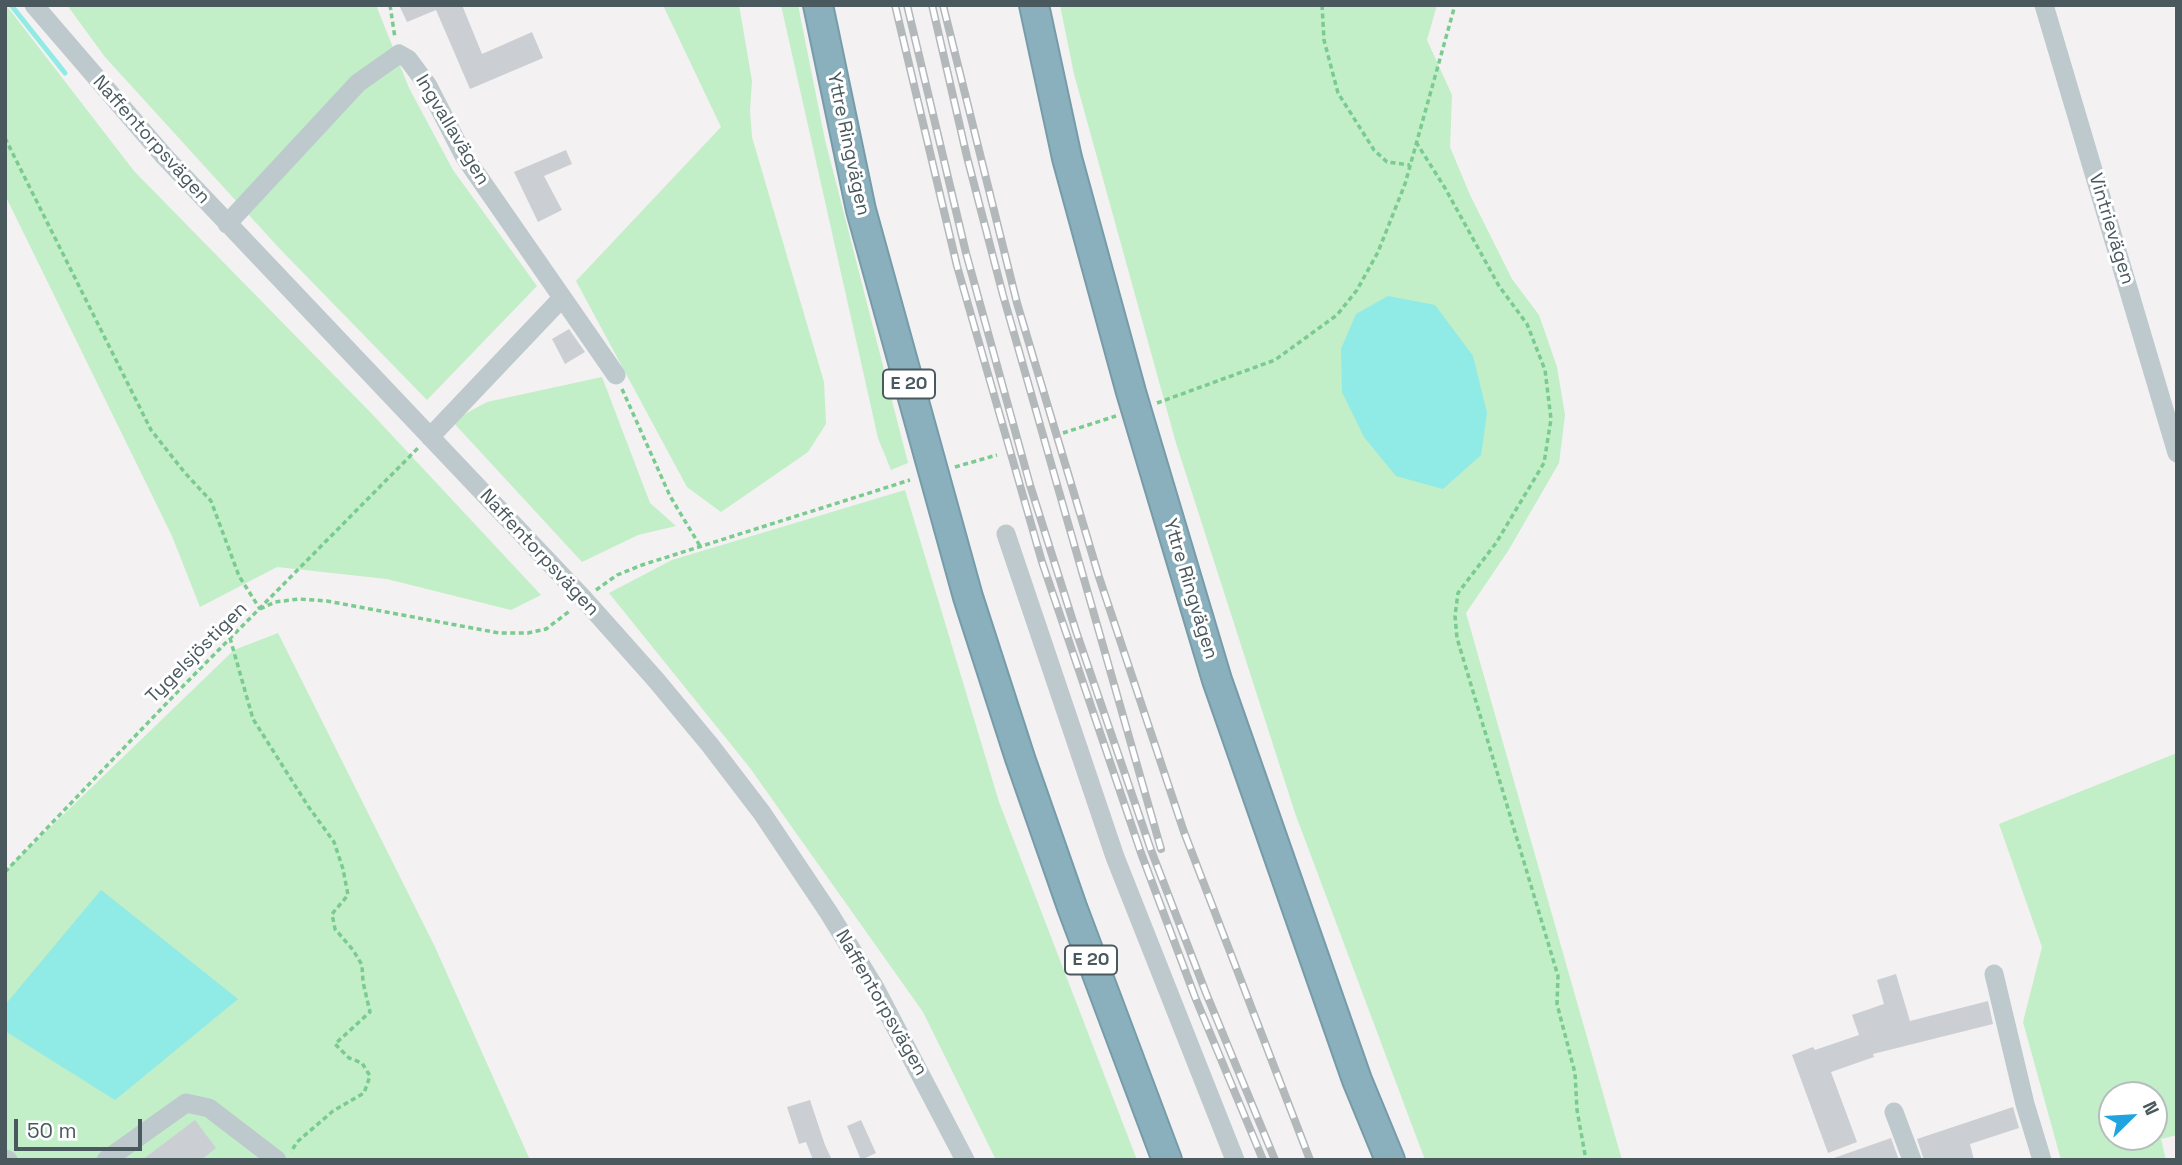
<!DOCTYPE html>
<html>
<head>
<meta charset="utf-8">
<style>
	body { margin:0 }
	#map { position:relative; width:2182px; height:1165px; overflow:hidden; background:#f3f1f1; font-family:"Space Grotesk",sans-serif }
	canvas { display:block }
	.frame { position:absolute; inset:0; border:7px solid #49595e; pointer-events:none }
	.north { position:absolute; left:2098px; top:1081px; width:70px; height:70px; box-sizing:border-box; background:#fff; border:2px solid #b6bdbf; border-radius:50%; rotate:66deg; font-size:19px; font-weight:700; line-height:28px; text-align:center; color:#49595e }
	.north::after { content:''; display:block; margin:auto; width:24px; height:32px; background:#20a3de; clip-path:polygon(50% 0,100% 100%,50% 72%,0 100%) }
	.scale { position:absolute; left:14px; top:1119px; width:128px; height:32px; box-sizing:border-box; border:4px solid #49595e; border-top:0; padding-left:9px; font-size:21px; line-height:24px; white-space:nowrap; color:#49595e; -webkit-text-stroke:5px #fff; paint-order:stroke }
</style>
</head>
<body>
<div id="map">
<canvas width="2182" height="1165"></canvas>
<div class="frame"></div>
<div class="north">N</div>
<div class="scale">50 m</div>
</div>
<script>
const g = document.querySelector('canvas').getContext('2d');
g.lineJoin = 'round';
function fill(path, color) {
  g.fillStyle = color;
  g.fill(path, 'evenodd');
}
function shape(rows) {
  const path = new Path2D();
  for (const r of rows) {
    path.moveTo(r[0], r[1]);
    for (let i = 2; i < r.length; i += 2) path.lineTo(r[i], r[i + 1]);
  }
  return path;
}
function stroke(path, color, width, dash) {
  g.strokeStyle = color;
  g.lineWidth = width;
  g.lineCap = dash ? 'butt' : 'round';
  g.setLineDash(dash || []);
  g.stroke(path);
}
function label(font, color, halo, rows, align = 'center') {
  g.font = font + ' "Space Grotesk",sans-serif';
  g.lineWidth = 6;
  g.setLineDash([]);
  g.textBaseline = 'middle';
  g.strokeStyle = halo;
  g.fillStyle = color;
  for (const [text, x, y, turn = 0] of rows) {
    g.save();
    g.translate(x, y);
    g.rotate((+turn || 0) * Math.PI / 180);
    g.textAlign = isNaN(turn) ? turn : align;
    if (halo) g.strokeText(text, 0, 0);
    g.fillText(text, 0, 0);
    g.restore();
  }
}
fill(shape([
	[6,5,134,171,373,415,541,595,511,610,387,579,277,567,200,607,172,536,5,195],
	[67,5,376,5,409,88,453,170,537,286,427,400,279,248,105,57],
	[663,5,739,5,752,81,750,110,752,137,824,382,826,424,808,452,721,512,687,487,576,281,721,127],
	[781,5,798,5,825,140,908,463,891,470,878,438],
	[1060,5,1437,5,1427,40,1452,95,1450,147,1470,195,1512,279,1539,315,1557,367,1565,415,1559,463,1508,551,1466,613,1622,1160,1425,1160,1295,813,1176,443,1074,74],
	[602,377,650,503,676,526,638,535,582,562,452,421,487,402],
	[905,490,999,802,1137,1160,996,1160,923,1012,750,768,609,593,672,560],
	[278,633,435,947,530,1160,5,1160,5,871,234,650],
	[2177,753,2177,1135,2161,1139,2166,1160,2061,1160,2023,1022,2042,947,1999,824],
	[2112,1095,2154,1095,2154,1137,2112,1137]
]), '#c2eec8');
fill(shape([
	[1388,296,1435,305,1473,356,1487,413,1481,455,1443,489,1396,476,1364,437,1342,392,1341,349,1356,314],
	[101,890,238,999,115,1100,5,1031,5,1005]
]), '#90eae6');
stroke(shape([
	[11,5,65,73]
]), '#90eae6', 5);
fill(shape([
	[399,5,462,5,482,54,532,32,543,58,470,89,436,10,407,22],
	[566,150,572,164,544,176,562,210,538,222,514,172],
	[569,329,585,352,565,364,552,339],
	[1896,974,1910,1021,1988,1001,1993,1024,1873,1054,1874,1057,1831,1072,1857,1142,1828,1153,1792,1055,1813,1047,1815,1050,1859,1035,1852,1015,1884,1004,1877,980],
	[810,1100,825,1145,832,1160,813,1160,806,1142,799,1144,787,1107],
	[2013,1107,2019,1128,1970,1144,1974,1160,1924,1160,1917,1139],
	[195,1120,216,1148,201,1160,142,1160],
	[861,1120,876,1153,861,1160,847,1126],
	[1891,1138,1899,1160,1834,1160,1834,1158]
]), '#cbcfd3');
const highway = shape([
	[818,5,861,210,968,597,1020,758,1072,907,1167,1160],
	[1034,5,1067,158,1131,392,1217,680,1357,1080,1390,1160]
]);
stroke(highway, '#769ba9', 32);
stroke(shape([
	[390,5,395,38],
	[1322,5,1324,40,1338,93,1374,150,1387,162,1410,165],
	[5,138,151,430,185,473,211,501,239,576,260,609],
	[1416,142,1445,188,1499,286,1527,324,1545,370,1551,419,1544,463,1496,543,1458,593,1455,616,1457,638,1558,976,1557,1004,1575,1073,1577,1110,1586,1160],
	[622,389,670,496,700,546],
	[1157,403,1275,360,1337,315,1357,290,1378,252,1405,184,1455,5],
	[1063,433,1116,416],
	[955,467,997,455],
	[596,590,617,575,642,565,910,480],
	[260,609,275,602,299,599,327,601,499,633,528,633,546,629,571,610],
	[230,638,253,719,308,806,334,842,343,869,348,895,332,914,335,929,353,950,362,965,363,982,370,1012,335,1044,349,1058,362,1063,370,1076,364,1093,333,1111,297,1142,291,1152],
	[5,872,185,684,419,447]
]), '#7acb8f', 3.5, [5, 3.5]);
stroke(shape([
	[34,5,164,156,583,598,656,680,710,745,762,813,829,913,875,988,965,1160],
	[2044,5,2177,453],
	[227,224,358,83,399,54,408,59,428,86,464,156,616,375],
	[430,437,562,298],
	[1006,534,1115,857,1235,1160],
	[1994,974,2025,1104,2042,1160],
	[1894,1112,1912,1160],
	[5,1159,8,1160],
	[106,1160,186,1103,209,1108,277,1160]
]), '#bdc9cd', 19);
stroke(highway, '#8ab0bd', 28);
const rail = shape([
	[895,5,957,266,1042,562,1141,853,1195,997,1263,1160],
	[907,5,966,253,1030,485,1076,631,1151,850,1206,993,1275,1160],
	[932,5,967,157,1003,295,1161,849],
	[943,5,1017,303,1099,577,1184,832,1310,1160]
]);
stroke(rail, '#b3b8bb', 8);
stroke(rail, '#fff', 5, [16]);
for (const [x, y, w] of [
	[909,384,52],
	[1091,960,52]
]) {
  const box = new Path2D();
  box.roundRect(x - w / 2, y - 14.5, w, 29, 5);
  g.fillStyle = '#fff';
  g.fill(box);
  stroke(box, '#49595e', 2);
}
label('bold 18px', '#49595e', null, [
	["E 20",909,384],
	["E 20",1091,960]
]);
label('19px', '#49595e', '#fff', [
	["Ingvallavägen",452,130,59],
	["Naffentorpsvägen",151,140,48],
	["Yttre Ringvägen",848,144,78],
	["Vintrievägen",2111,229,73],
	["Naffentorpsvägen",539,553,47],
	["Yttre Ringvägen",1190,589,73],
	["Tygelsjöstigen",197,653,-45],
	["Naffentorpsvägen",881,1003,60]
]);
</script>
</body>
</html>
